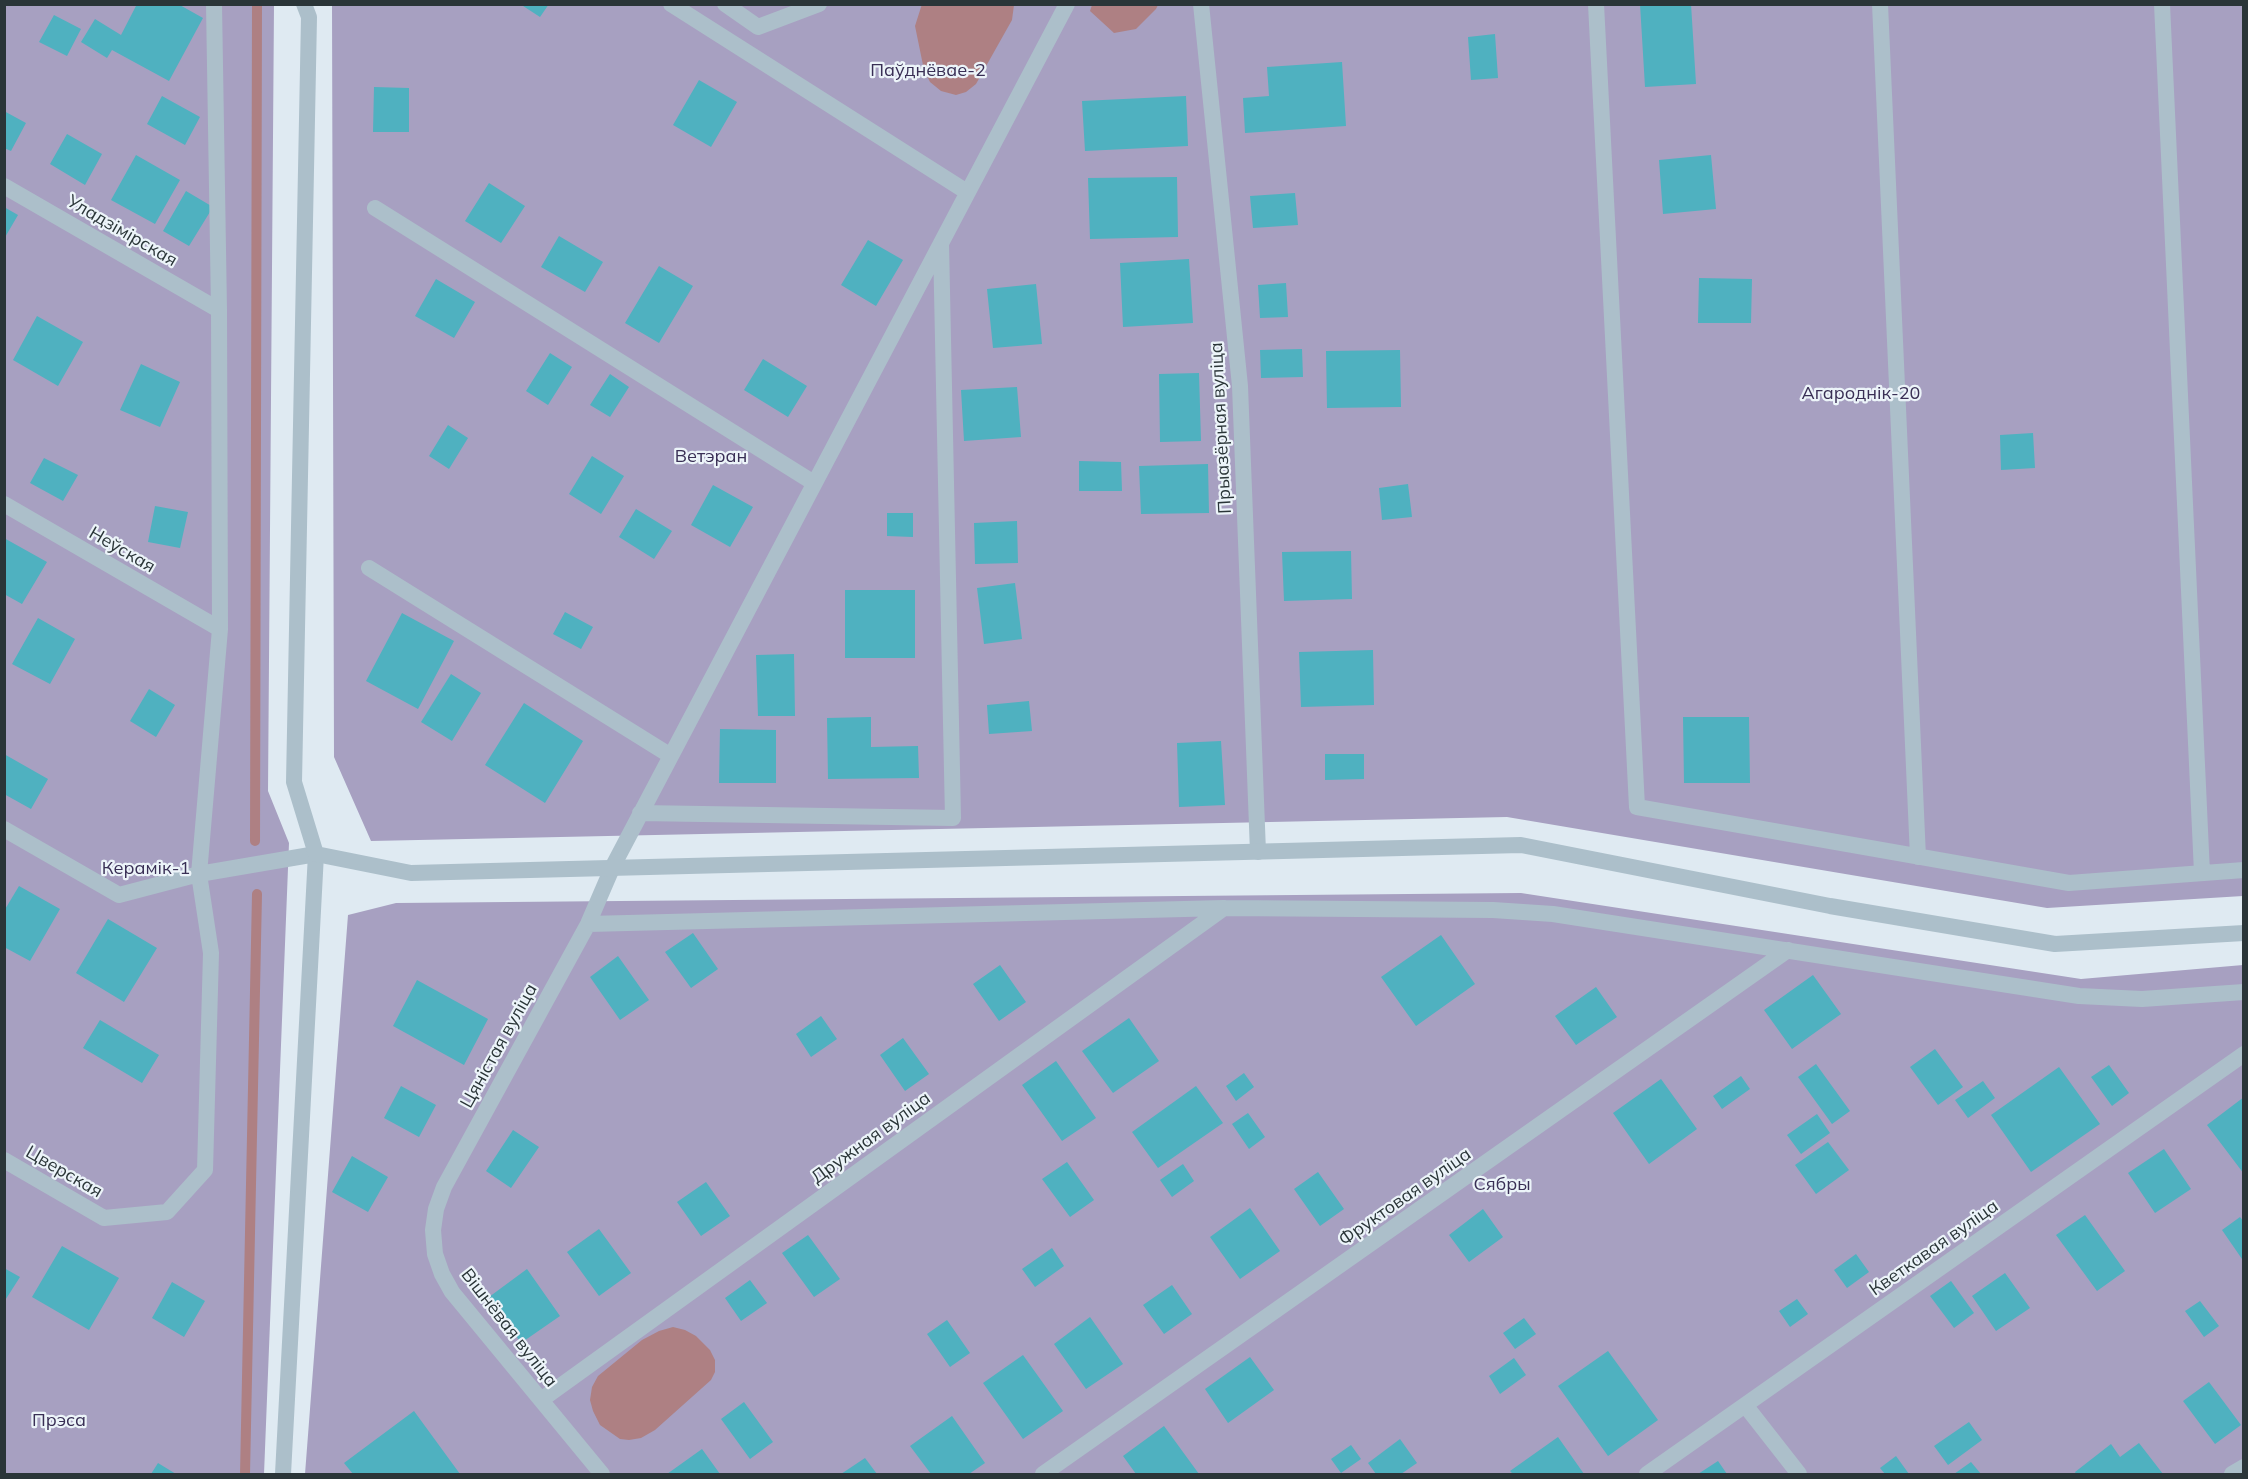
<!DOCTYPE html>
<html>
<head>
<meta charset="utf-8">
<style>
	body { margin:0 }
	#map { position:relative; width:2248px; height:1479px; overflow:hidden; background:#dfeaf2; font-family:Mulish,sans-serif }
	canvas { display:block }
	.frame { position:absolute; inset:0; border:6px solid #2a3538; pointer-events:none }
</style>
</head>
<body>
<div id="map">
<canvas width="2248" height="1479"></canvas>
<div class="frame"></div>
</div>
<script>
const g = document.querySelector('canvas').getContext('2d');
g.lineJoin = 'round';
function fill(path, color) {
  g.fillStyle = color;
  g.fill(path, 'evenodd');
}
function shape(rows) {
  const path = new Path2D();
  for (const r of rows) {
    path.moveTo(r[0], r[1]);
    for (let i = 2; i < r.length; i += 2) path.lineTo(r[i], r[i + 1]);
  }
  return path;
}
function stroke(path, color, width, dash) {
  g.strokeStyle = color;
  g.lineWidth = width;
  g.lineCap = dash ? 'butt' : 'round';
  g.setLineDash(dash || []);
  g.stroke(path);
}
function label(font, color, halo, rows, align = 'center') {
  g.font = font + ' Mulish,sans-serif';
  g.lineWidth = 4.5;
  g.setLineDash([]);
  g.textBaseline = 'middle';
  g.strokeStyle = halo;
  g.fillStyle = color;
  for (const [text, x, y, turn = 0] of rows) {
    g.save();
    g.translate(x, y);
    g.rotate((+turn || 0) * Math.PI / 180);
    g.textAlign = isNaN(turn) ? turn : align;
    if (halo) g.strokeText(text, 0, 0);
    g.fillText(text, 0, 0);
    g.restore();
  }
}
fill(shape([
	[5,5,274,5,268,791,289,843,264,1474,5,1474],
	[332,5,2243,5,2243,896,2047,908,1507,817,371,841,334,757],
	[1521,893,2081,979,2243,965,2243,1474,305,1474,348,915,396,903]
]), '#a7a0c1');
fill(shape([
	[922,4,1014,5,1012,20,976,84,966,92,956,95,941,91,930,82,924,70,915,26],
	[1092,5,1092,4,1158,5,1156,9,1136,29,1114,33,1090,11],
	[673,1327,685,1330,696,1336,710,1350,715,1360,715,1372,711,1380,655,1430,641,1438,629,1440,620,1439,600,1425,593,1411,590,1400,592,1387,598,1376,642,1340,659,1331]
]), '#ae8083');
stroke(shape([
	[255,841,257,4],
	[245,1474,257,894]
]), '#ae8083', 10);
fill(shape([
	[137,4,178,4,203,18,169,81,112,50,107,58,81,42,95,19,121,35],
	[520,4,549,4,540,17],
	[1640,4,1691,4,1696,84,1645,87],
	[54,15,81,29,67,56,39,42],
	[1495,34,1498,78,1471,80,1468,37],
	[1342,62,1346,126,1245,133,1243,98,1269,96,1267,67],
	[699,80,737,102,711,147,673,125],
	[374,87,409,88,409,132,373,132],
	[162,96,200,117,185,145,147,124],
	[1186,96,1188,146,1085,151,1082,101],
	[4,111,26,123,11,151,4,148],
	[67,134,102,154,85,185,50,164],
	[136,155,180,180,155,224,111,200],
	[1711,155,1716,209,1663,214,1659,160],
	[1177,177,1178,237,1090,239,1088,178],
	[489,183,525,206,501,243,465,221],
	[186,191,213,207,189,246,163,231],
	[1295,193,1298,225,1253,228,1250,196],
	[4,207,18,215,4,239],
	[559,236,603,262,585,292,541,267],
	[868,240,903,260,876,306,841,285],
	[1189,259,1193,323,1123,327,1120,263],
	[659,266,693,286,659,343,625,323],
	[1699,278,1752,279,1751,323,1698,323],
	[436,279,475,302,454,338,415,316],
	[1286,283,1288,317,1260,318,1258,285],
	[1036,284,1042,344,993,348,987,289],
	[37,316,83,342,58,386,13,360],
	[1302,349,1303,377,1261,378,1260,350],
	[1400,350,1401,407,1327,408,1326,351],
	[550,353,572,367,548,405,526,391],
	[763,359,807,386,788,417,744,390],
	[141,364,180,382,160,427,120,410],
	[1199,373,1201,441,1160,442,1159,374],
	[610,374,629,387,610,417,590,405],
	[1017,387,1021,437,964,441,961,390],
	[448,425,468,438,449,469,429,456],
	[2033,433,2035,468,2001,470,2000,435],
	[592,456,624,476,601,514,569,494],
	[44,458,78,475,63,501,30,483],
	[1079,461,1121,462,1122,491,1079,491],
	[1208,464,1209,513,1141,514,1139,466],
	[1408,484,1412,517,1382,520,1379,488],
	[713,485,753,507,730,547,691,525],
	[155,506,188,512,180,548,148,542],
	[636,509,672,531,654,559,619,537],
	[887,513,913,513,913,537,887,536],
	[1017,521,1018,563,975,564,974,523],
	[4,538,47,562,22,604,4,594],
	[1351,551,1352,599,1284,601,1282,552],
	[1015,583,1022,639,984,644,977,588],
	[845,590,915,590,915,658,845,658],
	[565,612,593,627,581,649,553,634],
	[402,613,454,641,418,709,366,681],
	[38,618,75,639,50,684,12,664],
	[1373,650,1374,705,1301,707,1299,652],
	[794,654,795,716,758,716,756,655],
	[451,674,481,693,452,741,421,722],
	[149,689,175,705,156,737,130,721],
	[1029,701,1032,731,989,734,987,705],
	[524,703,583,741,545,803,485,765],
	[871,717,871,747,918,746,919,778,828,779,827,718],
	[1683,717,1749,717,1750,783,1684,783],
	[720,729,776,730,776,783,719,783],
	[1221,741,1225,805,1179,807,1177,743],
	[4,754,48,779,31,809,4,794],
	[1325,754,1364,754,1364,779,1325,780],
	[19,886,60,909,30,961,4,947,4,911],
	[108,919,157,948,124,1002,76,973],
	[693,933,718,969,691,988,665,952],
	[1441,935,1475,984,1416,1026,1381,977],
	[618,956,649,1000,620,1020,590,977],
	[1000,965,1026,1002,999,1021,973,984],
	[1813,975,1841,1014,1792,1049,1764,1010],
	[417,980,488,1019,464,1065,393,1026],
	[1596,987,1617,1017,1576,1045,1555,1016],
	[821,1016,837,1039,811,1057,796,1034],
	[1129,1018,1159,1061,1113,1093,1082,1051],
	[100,1020,159,1055,142,1083,83,1048],
	[903,1038,929,1074,905,1091,880,1055],
	[1935,1049,1963,1087,1938,1105,1910,1067],
	[1056,1061,1096,1118,1062,1141,1022,1085],
	[1816,1064,1850,1111,1832,1124,1798,1077],
	[2109,1065,2129,1093,2112,1106,2091,1077],
	[2059,1067,2100,1124,2031,1172,1991,1115],
	[1244,1073,1254,1087,1236,1101,1226,1086],
	[1741,1076,1750,1089,1722,1109,1713,1096],
	[1661,1079,1697,1129,1649,1164,1613,1113],
	[1983,1081,1995,1098,1968,1118,1955,1100],
	[401,1086,436,1105,419,1137,384,1118],
	[1196,1086,1223,1123,1158,1168,1132,1132],
	[2244,1097,2244,1174,2207,1125],
	[1248,1113,1265,1137,1249,1149,1232,1124],
	[1817,1114,1830,1133,1801,1154,1787,1135],
	[513,1130,539,1147,511,1188,486,1171],
	[1828,1142,1849,1170,1816,1194,1795,1165],
	[2164,1149,2191,1189,2155,1213,2128,1173],
	[352,1156,388,1177,368,1212,332,1192],
	[1067,1162,1094,1200,1070,1217,1042,1179],
	[1183,1164,1194,1181,1172,1197,1160,1180],
	[1318,1172,1344,1209,1320,1226,1294,1189],
	[706,1182,730,1216,701,1236,677,1202],
	[1250,1208,1280,1251,1240,1279,1210,1237],
	[1483,1209,1503,1237,1469,1262,1449,1235],
	[2085,1215,2125,1271,2097,1291,2056,1235],
	[2240,1217,2244,1222,2242,1259,2222,1230],
	[599,1229,631,1273,599,1296,567,1252],
	[808,1235,840,1279,814,1297,782,1253],
	[62,1246,119,1278,89,1330,32,1297],
	[1052,1248,1064,1266,1035,1287,1022,1269],
	[1856,1254,1869,1272,1847,1288,1834,1270],
	[4,1268,20,1277,4,1302],
	[527,1269,560,1316,521,1343,489,1297],
	[2005,1273,2030,1308,1996,1331,1972,1296],
	[750,1280,767,1303,741,1321,725,1298],
	[1951,1281,1974,1313,1954,1328,1930,1296],
	[172,1282,205,1301,184,1337,152,1318],
	[1172,1285,1192,1314,1164,1334,1143,1305],
	[1797,1299,1808,1314,1790,1327,1779,1311],
	[2200,1301,2219,1326,2204,1337,2185,1311],
	[1090,1317,1123,1364,1086,1389,1054,1344],
	[1524,1318,1536,1334,1515,1349,1503,1333],
	[947,1320,970,1353,950,1367,927,1334],
	[1608,1351,1658,1420,1608,1456,1558,1386],
	[1023,1355,1063,1411,1023,1439,983,1383],
	[1250,1357,1274,1390,1228,1423,1205,1389],
	[1514,1358,1526,1375,1500,1394,1489,1376],
	[2209,1382,2241,1425,2215,1444,2183,1401],
	[744,1402,773,1442,750,1459,721,1419],
	[414,1411,460,1474,353,1474,344,1463],
	[952,1416,985,1463,969,1474,931,1474,910,1446],
	[1969,1422,1982,1440,1948,1465,1934,1446],
	[1164,1426,1199,1474,1136,1474,1123,1456],
	[1558,1437,1584,1474,1513,1474,1510,1471],
	[1400,1439,1417,1463,1401,1474,1376,1474,1368,1463],
	[2139,1443,2163,1474,2076,1474,2075,1472,2111,1444,2120,1457],
	[1351,1445,1361,1459,1341,1473,1331,1459],
	[702,1449,720,1474,667,1474],
	[1896,1456,1909,1474,1885,1474,1880,1468],
	[865,1458,877,1474,841,1474],
	[1718,1461,1727,1474,1698,1474],
	[1971,1462,1981,1474,1954,1474],
	[158,1463,176,1474,151,1474]
]), '#4fb1c0');
stroke(shape([
	[671,4,967,192],
	[725,4,758,27,819,4],
	[1201,4,1240,386,1258,852],
	[1596,4,1637,807,2069,883,2244,870],
	[1880,4,1918,857],
	[2162,4,2202,873],
	[4,186,219,310],
	[375,208,814,483],
	[4,504,220,629],
	[369,568,671,756],
	[640,813,953,818,941,243],
	[4,829,119,895,199,874,220,629,219,310,214,4],
	[588,924,1224,908,1493,910,1553,914,2079,996,2142,999,2244,992],
	[4,1160,104,1218,167,1212,205,1170,211,953,199,874,316,854,283,1474],
	[541,1400,1224,908],
	[1745,1405,1799,1474],
	[602,1474,452,1292,442,1274,435,1254,433,1230,436,1209,444,1187,588,924,613,866,1067,4],
	[1043,1474,1788,950],
	[1647,1474,2244,1054],
	[2232,1474,2244,1467]
]), '#acbfca', 16);
stroke(shape([
	[304,4,309,17,294,782,316,854,411,873,1521,845,1830,906,2055,944,2244,933]
]), '#acbfca', 16);
label('18px', '#392f55', '#ecf4f9', [
	["Паўднёвае-2",928,71],
	["Агароднік-20",1861,394],
	["Ветэран",711,457],
	["Керамік-1",146,869],
	["Сябры",1502,1185],
	["Прэса",59,1421]
]);
label('18px', '#2a3538', '#ecf4f9', [
	["Уладзімірская",122,231,30],
	["Прыазёрная вуліца",1221,428,-93],
	["Неўская",122,550,30],
	["Цяністая вуліца",499,1046,-61],
	["Дружная вуліца",871,1138,-36],
	["Цверская",64,1172,30],
	["Фруктовая вуліца",1405,1197,-35],
	["Кветкавая вуліца",1934,1248,-35],
	["Вішнёвая вуліца",509,1328,52]
]);
</script>
</body>
</html>
